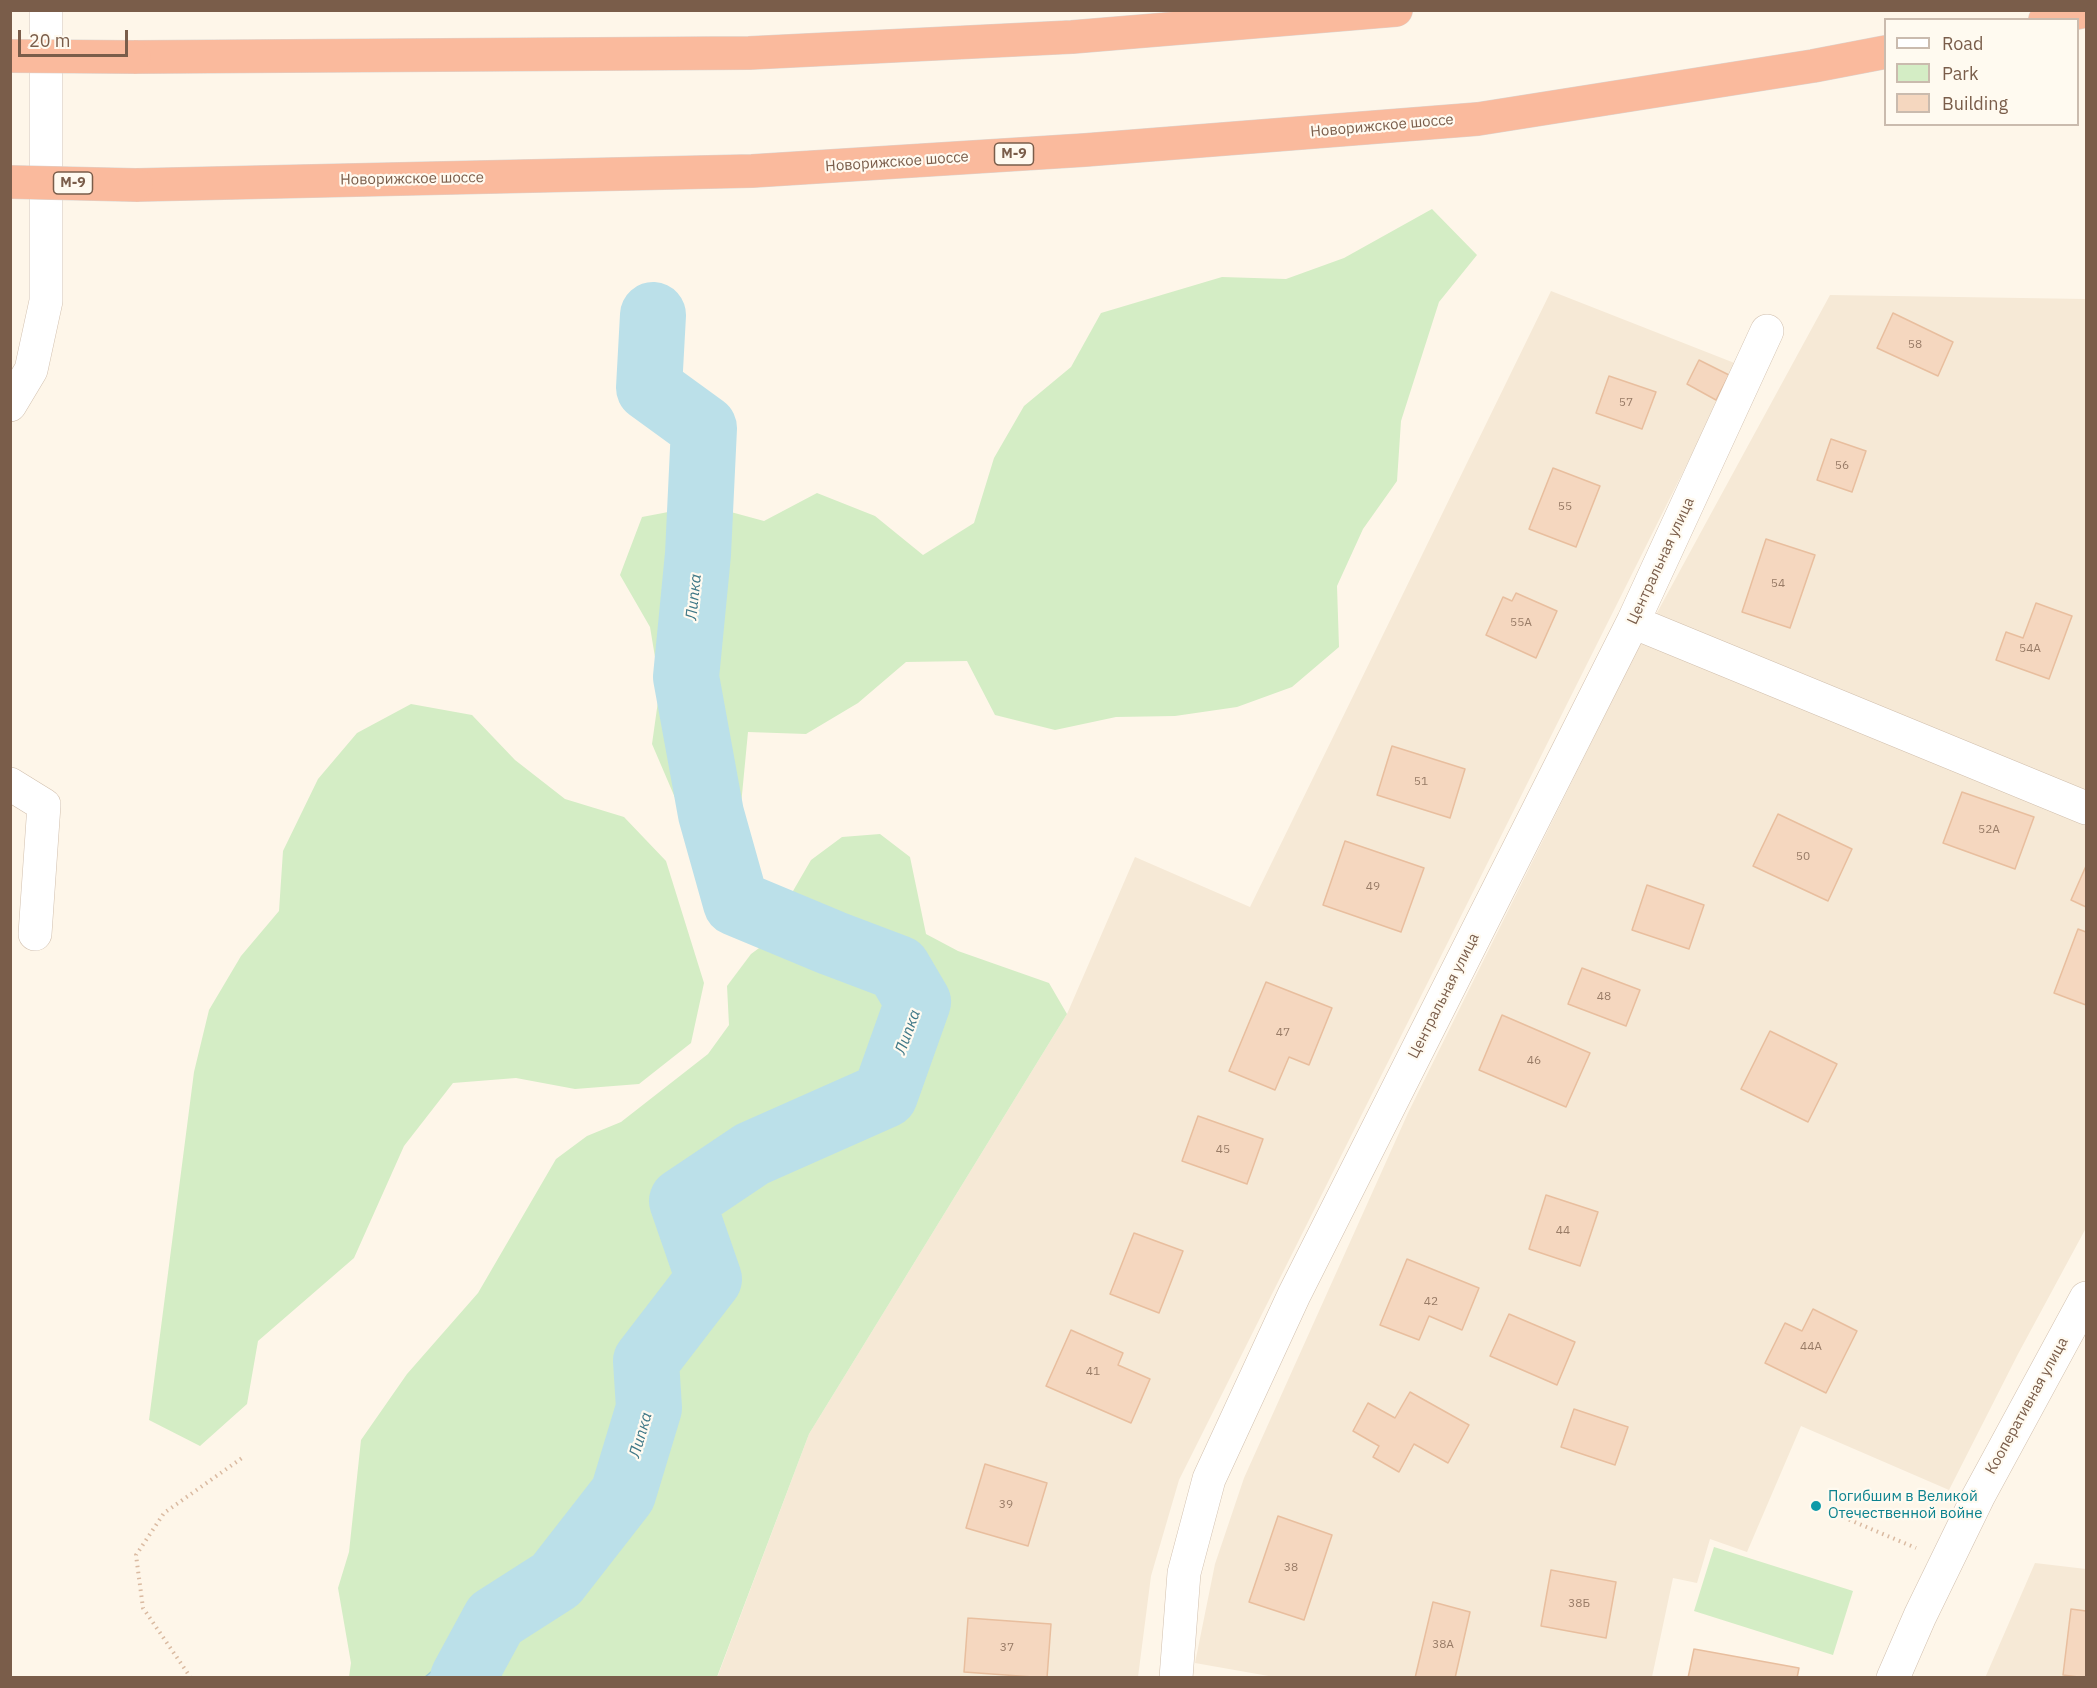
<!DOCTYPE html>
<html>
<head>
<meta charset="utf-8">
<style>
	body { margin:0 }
	#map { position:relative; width:2097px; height:1688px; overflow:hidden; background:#fef6e9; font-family:"IBM Plex Sans",sans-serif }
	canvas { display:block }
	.frame { position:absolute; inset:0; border:12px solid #7a5d4a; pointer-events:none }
	.legend { position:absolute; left:1884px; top:18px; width:195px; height:108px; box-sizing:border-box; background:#fffaf0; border:2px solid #cabbae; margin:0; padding:8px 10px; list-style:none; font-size:18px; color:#7a5d4a }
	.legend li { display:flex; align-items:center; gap:12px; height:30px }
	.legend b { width:30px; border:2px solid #cabbae }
	.scale { position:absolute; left:18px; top:30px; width:110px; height:27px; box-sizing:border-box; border:3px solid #7a5d4a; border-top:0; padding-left:8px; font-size:18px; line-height:21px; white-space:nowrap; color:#7a5d4a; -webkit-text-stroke:4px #fffaf0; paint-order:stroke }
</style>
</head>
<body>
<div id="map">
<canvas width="2097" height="1688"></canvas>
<div class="frame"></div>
<ul class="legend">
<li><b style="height:8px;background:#fff"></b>Road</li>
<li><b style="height:16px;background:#d4edc5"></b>Park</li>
<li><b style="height:16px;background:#f5d7bf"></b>Building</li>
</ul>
<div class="scale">20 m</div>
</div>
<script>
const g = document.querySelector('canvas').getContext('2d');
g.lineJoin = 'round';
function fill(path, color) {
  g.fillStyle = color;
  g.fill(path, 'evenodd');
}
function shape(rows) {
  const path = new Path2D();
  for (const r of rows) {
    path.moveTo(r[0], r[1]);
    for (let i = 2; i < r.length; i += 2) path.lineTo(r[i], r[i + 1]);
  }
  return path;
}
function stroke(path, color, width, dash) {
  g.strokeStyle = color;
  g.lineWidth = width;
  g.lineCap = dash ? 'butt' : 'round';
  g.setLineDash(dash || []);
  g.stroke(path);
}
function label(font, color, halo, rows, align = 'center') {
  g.font = font + ' "IBM Plex Sans",sans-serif';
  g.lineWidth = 4.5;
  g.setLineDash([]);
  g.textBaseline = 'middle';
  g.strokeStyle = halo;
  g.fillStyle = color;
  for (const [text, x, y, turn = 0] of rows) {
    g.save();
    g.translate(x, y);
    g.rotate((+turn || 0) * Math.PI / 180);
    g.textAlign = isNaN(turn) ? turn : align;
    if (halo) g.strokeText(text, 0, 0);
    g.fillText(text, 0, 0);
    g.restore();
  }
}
fill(shape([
	[1551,291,1737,364,1179,1480,1151,1576,1138,1677,717,1678,809,1434,1067,1014,1135,857,1250,907],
	[1830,295,2086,299,2086,1228,2018,1354,1949,1490,1801,1426,1747,1552,1710,1539,1697,1583,1673,1578,1652,1677,1280,1678,1195,1663,1215,1564,1244,1478,1408,1113,1640,644],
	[2035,1563,2086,1569,2086,1677,1985,1678]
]), '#f6e9d6');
fill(shape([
	[1432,209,1477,255,1439,302,1401,421,1397,481,1363,529,1337,586,1339,647,1292,687,1237,707,1175,716,1116,717,1055,730,995,715,967,661,906,662,858,703,806,734,748,732,741,805,688,828,652,744,660,687,650,627,620,575,642,517,705,505,764,521,817,493,875,516,923,555,974,523,994,458,1024,406,1071,367,1101,313,1222,277,1286,279,1344,258],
	[411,704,472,715,515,760,565,799,624,817,666,861,704,983,691,1043,639,1084,575,1089,516,1078,453,1083,404,1146,354,1258,258,1341,247,1404,200,1446,149,1420,194,1072,209,1010,241,956,279,911,283,851,318,779,357,733],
	[880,834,910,857,926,934,958,951,1049,983,1067,1014,809,1434,717,1677,501,1677,494,1620,425,1677,349,1677,351,1663,338,1588,349,1552,361,1440,407,1374,478,1293,556,1159,587,1136,621,1122,708,1054,729,1025,727,986,751,954,782,931,793,891,811,860,842,837],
	[1714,1547,1853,1591,1833,1655,1694,1611]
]), '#d4edc5');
const water = shape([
	[495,1619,501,1677,425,1677,495,1619]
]);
fill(water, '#bbe0e9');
stroke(water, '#a1d0db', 1.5);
stroke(shape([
	[463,1678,495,1619,556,1580,623,1494,649,1408,646,1361,709,1279,682,1201,752,1154,885,1095,918,1002,898,968,832,943,736,903,711,814,686,677,698,554,704,428,649,388,653,315]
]), '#bbe0e9', 66);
const building = shape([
	[1893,313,1953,342,1938,376,1877,348,1893,313],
	[1699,360,1729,375,1716,400,1687,384,1699,360],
	[1609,376,1656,392,1642,429,1596,413,1609,376],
	[1831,439,1866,451,1852,492,1817,480,1831,439],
	[1553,468,1600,486,1576,547,1529,529,1553,468],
	[1766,539,1815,555,1790,628,1742,612,1766,539],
	[1516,593,1557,611,1536,658,1486,635,1503,597,1512,601,1516,593],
	[2036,603,2072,616,2049,679,1996,660,2006,632,2023,638,2036,603],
	[1392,746,1465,769,1450,818,1377,795,1392,746],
	[1962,792,2034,817,2015,869,1943,843,1962,792],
	[1778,814,1852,849,1828,901,1753,866,1778,814],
	[1345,841,1424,868,1401,932,1323,905,1345,841],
	[2086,866,2086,907,2071,900,2086,866],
	[1647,885,1704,905,1689,949,1632,930,1647,885],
	[2078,929,2086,932,2086,1005,2054,993,2078,929],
	[1582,968,1640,990,1626,1026,1568,1004,1582,968],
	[1266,982,1332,1008,1309,1065,1289,1057,1275,1090,1229,1071,1266,982],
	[1502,1015,1590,1053,1566,1107,1479,1070,1502,1015],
	[1770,1031,1837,1064,1808,1122,1741,1089,1770,1031],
	[1198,1116,1263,1139,1247,1184,1182,1161,1198,1116],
	[1546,1195,1598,1212,1580,1266,1529,1249,1546,1195],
	[1134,1233,1183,1251,1159,1313,1110,1294,1134,1233],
	[1407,1259,1479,1288,1462,1330,1429,1316,1419,1340,1380,1325,1407,1259],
	[1813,1309,1857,1331,1826,1393,1765,1363,1785,1323,1802,1331,1813,1309],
	[1509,1314,1575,1342,1557,1385,1490,1356,1509,1314],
	[1071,1330,1123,1353,1118,1365,1150,1379,1131,1423,1046,1386,1071,1330],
	[1410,1392,1469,1425,1448,1463,1414,1444,1399,1472,1373,1457,1379,1446,1353,1431,1368,1403,1395,1418,1410,1392],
	[1574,1409,1628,1427,1615,1465,1561,1447,1574,1409],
	[985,1464,1047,1483,1028,1546,966,1528,985,1464],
	[1278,1516,1332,1535,1304,1620,1249,1602,1278,1516],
	[1551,1570,1616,1582,1606,1638,1541,1626,1551,1570],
	[1433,1602,1470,1612,1455,1678,1415,1678,1433,1602],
	[2071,1609,2086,1611,2086,1678,2063,1675,2071,1609],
	[968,1618,1051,1624,1047,1678,964,1672,968,1618],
	[1694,1649,1799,1668,1797,1678,1688,1678,1694,1649]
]);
fill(building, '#f5d7bf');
stroke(building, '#e8be9e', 1.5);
const minor = shape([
	[10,405,31,370,46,301,46,10],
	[1633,622,2086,808],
	[10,784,44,805,35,934],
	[1176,1678,1184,1573,1209,1479,1294,1295,1633,622,1767,331],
	[1893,1678,1920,1616,1978,1497,2086,1298]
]);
const highway = shape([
	[2045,20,2086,11],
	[134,57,749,53,1072,37,1396,10],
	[136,185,752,171,1085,150,1478,119,1813,66,1886,52]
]);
stroke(minor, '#d1bfad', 34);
stroke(highway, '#dcd5d0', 34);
stroke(shape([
	[1838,1515,1916,1548],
	[191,1678,143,1608,136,1555,164,1513,242,1458]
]), '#dabaa1', 4, [1.5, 4.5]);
stroke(minor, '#fff', 33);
stroke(highway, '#faba9d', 33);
const highwayBridge = shape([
	[10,56,134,57],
	[10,182,136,185]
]);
stroke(highwayBridge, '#dcd5d0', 34, []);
stroke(highwayBridge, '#faba9d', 33);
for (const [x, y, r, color] of [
	[1816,1506,6,"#0f9aa8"]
]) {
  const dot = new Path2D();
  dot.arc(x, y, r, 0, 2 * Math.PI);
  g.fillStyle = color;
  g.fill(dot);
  stroke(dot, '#fffaf0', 2);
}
label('12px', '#997c67', null, [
	["58",1915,345],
	["57",1626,403],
	["56",1842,466],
	["55",1565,507],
	["54",1778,584],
	["55А",1521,623],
	["54А",2030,649],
	["51",1421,782],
	["52А",1989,830],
	["50",1803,857],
	["49",1373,887],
	["48",1604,997],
	["47",1283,1033],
	["46",1534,1061],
	["45",1223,1150],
	["44",1563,1231],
	["42",1431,1302],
	["44А",1811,1347],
	["41",1093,1372],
	["39",1006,1505],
	["38",1291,1568],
	["38Б",1579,1604],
	["38А",1443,1645],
	["37",1007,1648]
]);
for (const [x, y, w] of [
	[1014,154,39],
	[73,183,39]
]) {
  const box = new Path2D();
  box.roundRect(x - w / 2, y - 11, w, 22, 4.5);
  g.fillStyle = '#fffaf0';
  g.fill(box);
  stroke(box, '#7a5d4a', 1.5);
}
label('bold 14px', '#7a5d4a', null, [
	["М-9",1014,154],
	["М-9",73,183]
]);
label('15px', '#7a5d4a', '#fffaf0', [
	["Новорижское шоссе",1382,126,-5],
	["Новорижское шоссе",897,162,-4],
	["Новорижское шоссе",412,179,-1],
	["Центральная улица",1661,561,-65],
	["Центральная улица",1444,996,-63],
	["Кооперативная улица",2027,1406,-61]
]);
label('15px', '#0d838f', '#fffaf0', [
	["Погибшим в Великой",1828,1497],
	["Отечественной войне",1828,1514]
], 'left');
label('italic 16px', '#3f7887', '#fffaf0', [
	["Липка",694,597,-84],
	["Липка",908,1032,-70],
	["Липка",641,1435,-74]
]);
</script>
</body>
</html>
